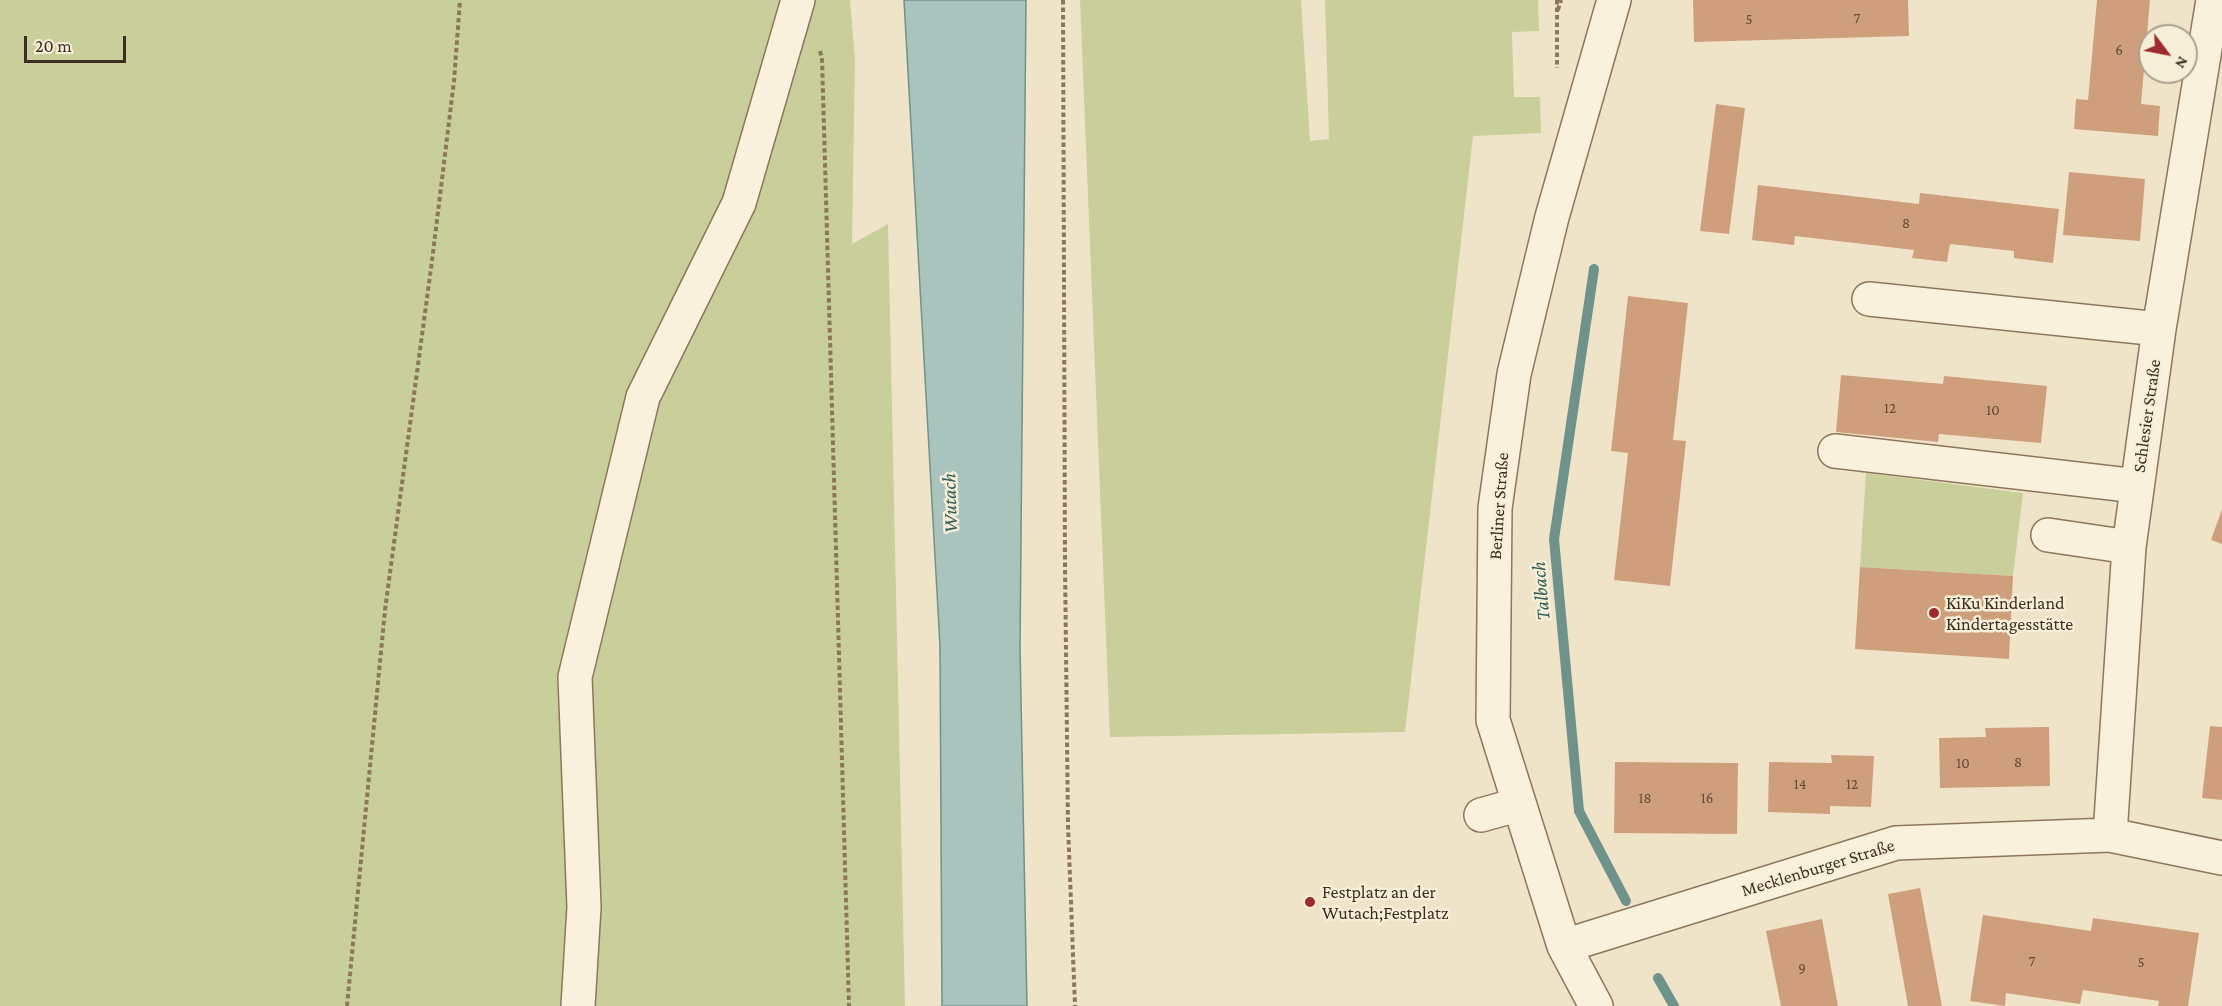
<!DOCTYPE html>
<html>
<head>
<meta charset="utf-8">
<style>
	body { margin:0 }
	#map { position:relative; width:2222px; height:1006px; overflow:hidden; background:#f0e4c8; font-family:"Crimson Pro",serif }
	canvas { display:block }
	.north { position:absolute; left:2138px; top:24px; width:60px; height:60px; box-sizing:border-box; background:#f7eed8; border:2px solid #ada18e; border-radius:50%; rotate:122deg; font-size:16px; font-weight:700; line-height:24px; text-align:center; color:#3d2e20 }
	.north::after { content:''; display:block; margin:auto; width:21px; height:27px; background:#9e2a2b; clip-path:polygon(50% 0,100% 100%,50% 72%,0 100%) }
	.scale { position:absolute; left:24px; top:36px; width:102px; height:27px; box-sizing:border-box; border:3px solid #3d2e20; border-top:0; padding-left:8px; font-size:18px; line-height:21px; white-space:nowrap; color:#3d2e20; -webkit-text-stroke:4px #f7eed8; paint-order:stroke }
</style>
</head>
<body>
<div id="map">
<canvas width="2222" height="1006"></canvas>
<div class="north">N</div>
<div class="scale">20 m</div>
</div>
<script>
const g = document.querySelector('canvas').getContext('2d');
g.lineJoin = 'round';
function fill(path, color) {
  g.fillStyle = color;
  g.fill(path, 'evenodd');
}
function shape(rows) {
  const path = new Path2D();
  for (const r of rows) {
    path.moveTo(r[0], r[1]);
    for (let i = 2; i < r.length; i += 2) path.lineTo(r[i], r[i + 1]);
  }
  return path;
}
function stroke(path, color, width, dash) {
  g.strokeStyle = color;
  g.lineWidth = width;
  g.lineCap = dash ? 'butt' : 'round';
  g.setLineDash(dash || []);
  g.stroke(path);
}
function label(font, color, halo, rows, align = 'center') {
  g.font = font + ' "Crimson Pro",serif';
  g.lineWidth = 5;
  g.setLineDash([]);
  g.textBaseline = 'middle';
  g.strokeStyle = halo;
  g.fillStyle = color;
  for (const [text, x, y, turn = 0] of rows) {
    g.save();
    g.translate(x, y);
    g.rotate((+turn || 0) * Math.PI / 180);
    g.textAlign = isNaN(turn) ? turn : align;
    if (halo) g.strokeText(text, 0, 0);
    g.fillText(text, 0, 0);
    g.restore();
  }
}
fill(shape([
	[0,0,850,0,855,60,852,244,888,224,905,1006,0,1006],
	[1080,0,1301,0,1310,141,1329,139,1325,0,1538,0,1539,31,1512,32,1514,97,1540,97,1541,133,1473,136,1405,732,1110,737],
	[1866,473,2023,493,2013,576,1860,567]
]), '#c9cf9b');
const water = shape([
	[904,0,1026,0,1020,648,1027,1006,942,1006,940,646,904,0]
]);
fill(water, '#a9c4bc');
stroke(water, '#6f938a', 1.5);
stroke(shape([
	[1594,269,1554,539,1579,811,1626,901],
	[1658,978,1674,1006]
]), '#6f938a', 10);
fill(shape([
	[1693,0,1908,0,1909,36,1694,42],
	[2097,0,2150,0,2141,104,2160,106,2158,136,2074,129,2076,99,2088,100],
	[1716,104,1745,108,1729,234,1700,231],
	[2069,172,2145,179,2140,241,2063,235],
	[1758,185,1919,204,1920,193,2059,209,2053,263,2014,258,2014,251,1950,244,1947,262,1912,258,1914,250,1795,236,1794,245,1752,240],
	[1628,296,1688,303,1673,440,1686,441,1670,586,1614,580,1628,453,1611,451],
	[1841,375,1943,384,1944,376,2047,386,2041,443,1939,434,1938,442,1836,432],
	[2222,509,2222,544,2211,540],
	[1860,567,2013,576,2009,659,1855,649],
	[2210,726,2222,727,2222,800,2202,798],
	[2049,727,2050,786,1940,788,1939,738,1986,737,1985,728],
	[1831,755,1874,756,1871,807,1830,806,1830,814,1768,812,1769,762,1832,763],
	[1615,762,1738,763,1737,834,1614,833],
	[1920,888,1942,1006,1908,1006,1888,894],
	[1983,915,2091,931,2093,918,2199,933,2188,1006,2158,1006,2159,1001,2083,990,2080,1004,2006,993,2005,1006,1970,1001],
	[1822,919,1838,1006,1781,1006,1766,931]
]), '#cf9f7d');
const minor = shape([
	[1869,299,2159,329],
	[1835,451,2137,486],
	[2048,535,2129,547],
	[1481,815,1517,805],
	[2110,835,2129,547,2159,329,2213,0],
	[1564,946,1896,843,2110,835,2222,858],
	[578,1006,584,907,575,677,643,397,739,203,798,0],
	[1596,1006,1564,946,1493,720,1495,508,1514,374,1552,217,1614,0]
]);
stroke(minor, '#8d765c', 36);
stroke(shape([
	[1063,0,1065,563,1068,825,1075,1006],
	[1557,0,1557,68],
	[1558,10,1561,0],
	[820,51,822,58,849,1006],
	[347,1006,385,610,432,261,454,81,460,0]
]), '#8d765c', 4, [4.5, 3]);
stroke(minor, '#faf1dc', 33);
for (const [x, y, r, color] of [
	[1934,613,6,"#9e2a2b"],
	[1310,902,6,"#9e2a2b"]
]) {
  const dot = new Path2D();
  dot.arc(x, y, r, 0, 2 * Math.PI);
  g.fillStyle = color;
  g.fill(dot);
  stroke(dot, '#f7eed8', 2);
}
label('15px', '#624a37', null, [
	["7",1857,18],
	["5",1749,19],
	["6",2119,50],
	["8",1906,223],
	["12",1890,408],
	["10",1993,410],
	["8",2018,762],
	["10",1963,763],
	["14",1800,784],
	["12",1852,784],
	["18",1645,798],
	["16",1707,798],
	["7",2032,961],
	["5",2141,962],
	["9",1802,968]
]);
label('18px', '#3d2e20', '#f7eed8', [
	["Schlesier Straße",2147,416,-82],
	["Berliner Straße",1499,506,-86],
	["Mecklenburger Straße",1818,868,-17]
]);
label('18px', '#3d2e20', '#f7eed8', [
	["KiKu Kinderland",1946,603],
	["Kindertagesstätte",1946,624],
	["Festplatz an der",1322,892],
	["Wutach;Festplatz",1322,913]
], 'left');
label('italic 20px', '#2f5d5a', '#f7eed8', [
	["Wutach",950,503,-92],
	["Talbach",1541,591,-95]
]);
</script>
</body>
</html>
